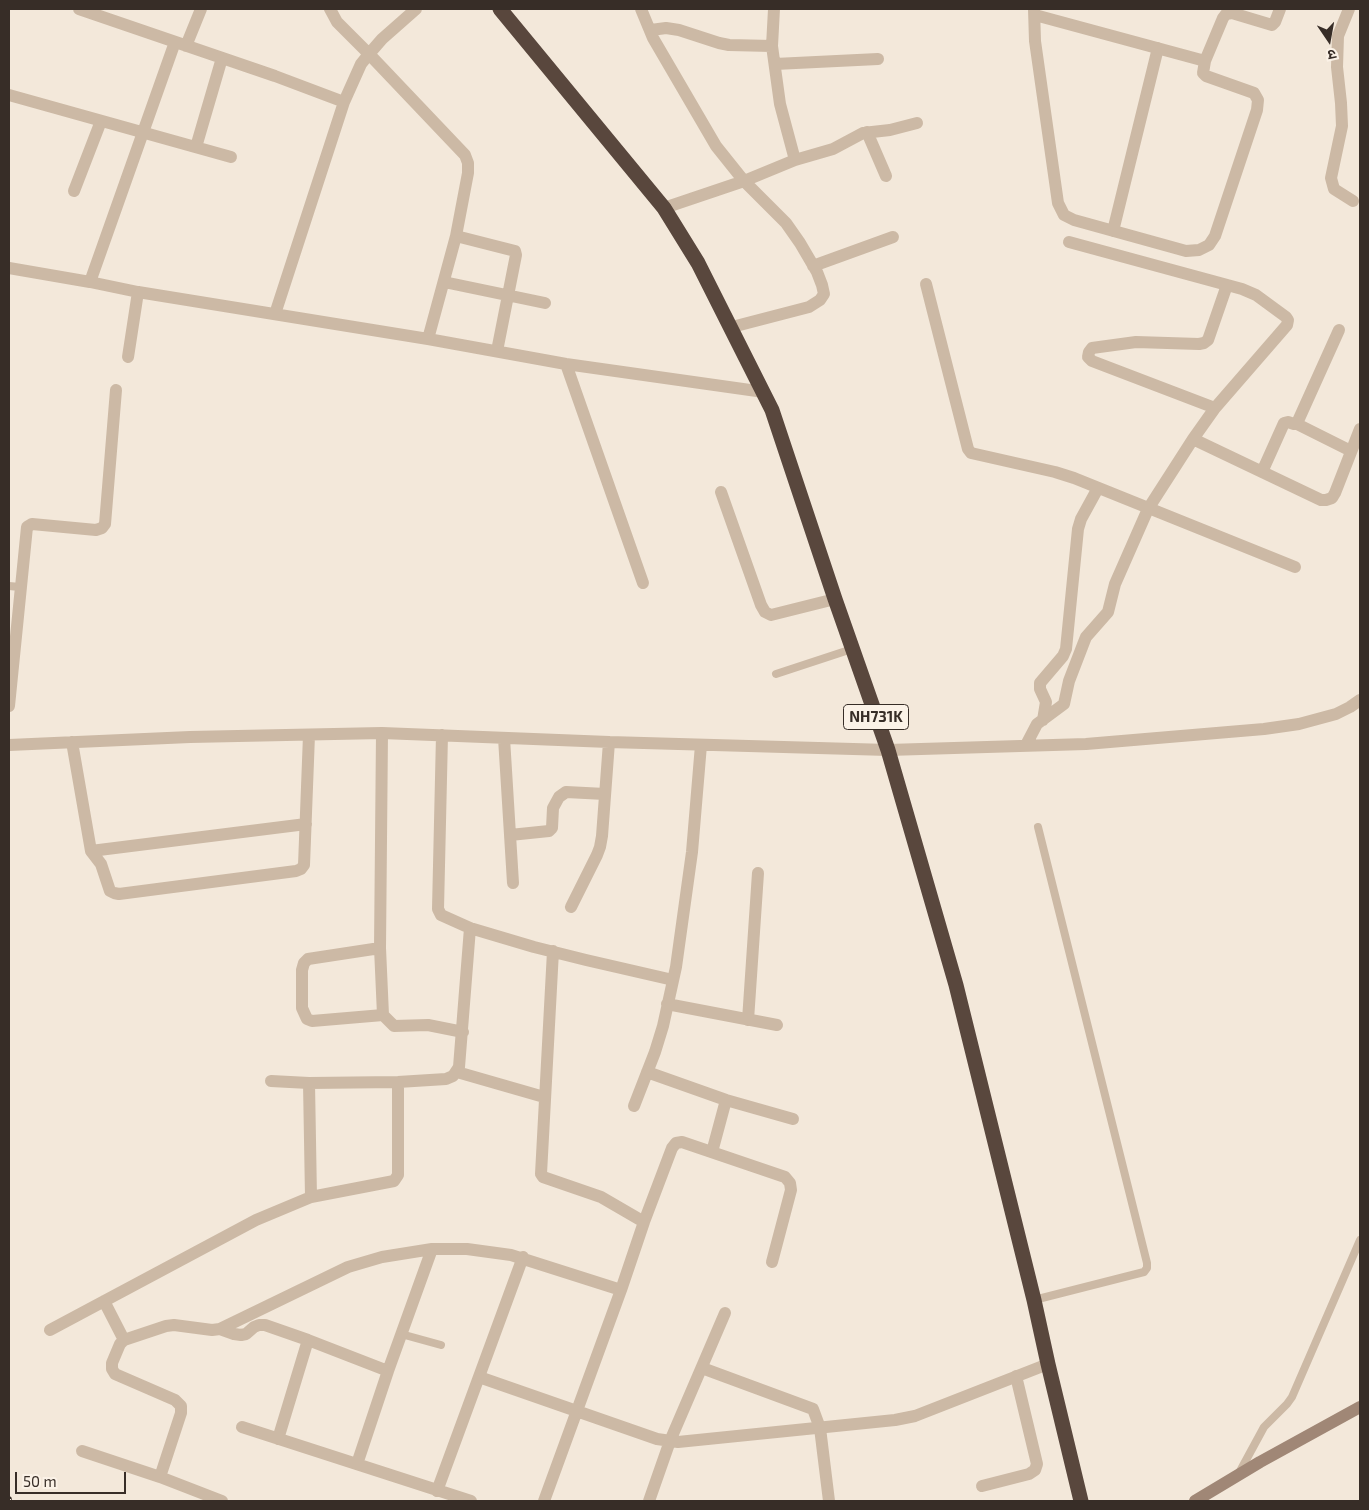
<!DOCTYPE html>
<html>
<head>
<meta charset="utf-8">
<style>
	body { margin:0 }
	#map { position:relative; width:1369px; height:1510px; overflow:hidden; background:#f3e8da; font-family:"Exo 2","Noto Sans Devanagari",sans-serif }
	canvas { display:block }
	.frame { position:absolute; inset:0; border:10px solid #372d27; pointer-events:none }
	.north { position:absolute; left:1304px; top:15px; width:50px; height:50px; -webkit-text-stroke:4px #fbf2e7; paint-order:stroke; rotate:168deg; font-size:14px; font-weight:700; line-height:20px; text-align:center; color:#372d27 }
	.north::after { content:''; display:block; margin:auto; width:18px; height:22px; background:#372d27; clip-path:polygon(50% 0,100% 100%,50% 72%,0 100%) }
	.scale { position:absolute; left:15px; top:1472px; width:111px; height:22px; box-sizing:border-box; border:2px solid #372d27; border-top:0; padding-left:6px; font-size:15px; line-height:18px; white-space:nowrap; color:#372d27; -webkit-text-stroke:4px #fbf2e7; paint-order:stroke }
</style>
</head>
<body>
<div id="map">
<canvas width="1369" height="1510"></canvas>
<div class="frame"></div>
<div class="north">उ</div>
<div class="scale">50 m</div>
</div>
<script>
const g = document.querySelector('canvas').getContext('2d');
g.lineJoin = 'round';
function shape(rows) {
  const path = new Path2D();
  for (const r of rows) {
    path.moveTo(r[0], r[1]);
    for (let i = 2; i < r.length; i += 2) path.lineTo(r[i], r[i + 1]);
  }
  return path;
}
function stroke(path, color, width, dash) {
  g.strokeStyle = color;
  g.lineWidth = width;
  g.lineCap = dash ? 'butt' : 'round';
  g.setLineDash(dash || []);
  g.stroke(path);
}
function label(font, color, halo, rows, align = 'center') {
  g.font = font + ' "Exo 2",sans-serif';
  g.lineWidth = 4;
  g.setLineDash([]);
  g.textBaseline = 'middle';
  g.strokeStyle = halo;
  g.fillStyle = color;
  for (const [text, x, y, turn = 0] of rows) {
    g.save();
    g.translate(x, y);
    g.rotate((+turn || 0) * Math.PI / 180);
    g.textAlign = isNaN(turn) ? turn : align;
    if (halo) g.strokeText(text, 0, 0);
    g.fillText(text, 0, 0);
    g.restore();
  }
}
stroke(shape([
	[9,586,20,587],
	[776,674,852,649],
	[1034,1300,1144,1272,1147,1268,1147,1263,1038,827],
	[401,1334,441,1345],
	[1239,1473,1264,1427,1287,1404,1292,1397,1360,1240]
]), '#ccb9a5', 8);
stroke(shape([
	[79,9,275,76,344,102],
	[330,9,337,22,369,54,465,155,468,163,468,173,456,236,428,339],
	[641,9,653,38,716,146,744,181,786,223,800,243,817,272,822,285,824,294,820,300,809,307,732,327],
	[774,9,772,46,780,104,795,160],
	[1034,9,1035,41,1058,203,1064,215,1074,220,1186,251,1199,250,1209,245,1215,236,1257,110,1258,100,1254,93,1206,76,1203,73,1205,61],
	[1349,9,1338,36,1337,67,1341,103,1342,126,1331,178,1334,189,1353,201],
	[1035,15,1205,61,1223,18,1226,14,1232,13,1272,25,1275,22,1280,9],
	[651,30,666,28,679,30,719,43,729,45,772,46],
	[186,46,201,9],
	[775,64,878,59],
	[9,95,231,157],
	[867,132,886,176],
	[196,147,222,58],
	[74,191,101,121],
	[664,208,744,181,795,160,833,149,863,133,890,130,917,123],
	[1113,231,1158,48],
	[456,236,515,251,516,255,497,351],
	[813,266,893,237],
	[9,268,90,282,138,292,428,339,566,364,764,392],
	[90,282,175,42],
	[444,282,545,303],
	[926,284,968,449,971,453,1055,472,1074,478,1295,567],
	[275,314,344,102,361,64,369,54,382,39,416,9],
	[128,357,138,292],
	[566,364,643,583],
	[1215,408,1092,361,1088,357,1089,352,1092,348,1136,342,1199,344,1204,343,1208,340,1227,285],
	[1297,424,1351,451],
	[1193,439,1321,500,1326,500,1332,498,1335,493,1360,429],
	[1262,472,1284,423,1288,422,1294,424,1297,424,1298,421,1339,330],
	[721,492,761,605,765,612,771,615,835,599],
	[9,706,27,527,32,524,96,530,102,528,105,524,116,390],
	[1043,720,1046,702,1040,689,1040,683,1063,656,1066,649,1078,529,1081,519,1098,488],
	[382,733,380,948,383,1015,394,1026,428,1025,463,1032],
	[442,735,438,909,441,915,470,928,534,947,586,960,673,980],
	[504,738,513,883],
	[72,742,91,851,101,864,110,891,114,893,119,894,296,871,301,869,304,865,309,735],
	[9,745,190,737,382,733,609,742,888,750,1086,744,1264,729,1299,724,1336,714,1350,707,1360,700],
	[1026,745,1037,724,1064,704,1069,681,1084,642,1086,637,1108,612,1115,584,1148,509,1193,439,1215,408,1287,325,1288,320,1286,317,1256,295,1242,289,1069,242],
	[510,835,549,831,552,828,553,808,559,797,566,792,605,794],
	[91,851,306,824],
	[571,907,597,855,600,847,602,836,609,742],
	[380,948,308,959,304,963,302,970,302,1008,307,1019,312,1021,383,1015],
	[553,951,541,1174,543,1177,601,1197,644,1222],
	[667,1004,777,1025],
	[748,1020,758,873],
	[457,1072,544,1097],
	[647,1072,726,1100,793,1119],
	[271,1081,309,1083,398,1082,446,1079,453,1076,459,1067,470,928],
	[309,1083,311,1197],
	[634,1106,655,1052,663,1026,676,967,692,852,701,745],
	[712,1152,726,1100],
	[104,1301,124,1340],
	[220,1329,234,1334,241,1335,246,1334,254,1327,259,1325,265,1325,308,1340,388,1371],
	[50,1330,256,1220,311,1197,394,1181,398,1175,398,1082],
	[702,1368,813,1409,820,1428,829,1501],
	[479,1377,657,1439,678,1442,895,1420,915,1416,1048,1364],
	[242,1427,471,1501],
	[278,1439,308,1340],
	[82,1451,160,1477,222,1501],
	[357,1464,388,1371,432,1249],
	[160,1477,181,1413,181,1406,175,1400,115,1374,112,1369,112,1363,120,1344,124,1340,166,1326,174,1325,212,1330,220,1329,348,1267,382,1257,432,1249,467,1249,511,1255,621,1290],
	[982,1486,1029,1474,1035,1470,1037,1464,1016,1376],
	[437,1491,523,1257],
	[544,1501,621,1290,644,1222,672,1148,676,1143,682,1142,785,1177,790,1183,791,1190,772,1262],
	[649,1501,670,1441,725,1313]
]), '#ccb9a5', 12);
stroke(shape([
	[1195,1501,1260,1462,1360,1407]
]), '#a08776', 12);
stroke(shape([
	[500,9,664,208,698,263,772,410,835,599,888,750,956,985,1034,1300,1048,1364,1081,1501]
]), '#59473d', 15);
const rail = shape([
	[9,1499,9,1501]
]);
stroke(rail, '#372d27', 5.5);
stroke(rail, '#fbf2e7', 4, [11]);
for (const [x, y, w] of [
	[876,717,65]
]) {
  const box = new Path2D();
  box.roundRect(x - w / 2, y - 12.5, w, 25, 4);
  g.fillStyle = '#fbf2e7';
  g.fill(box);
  stroke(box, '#372d27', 1);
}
label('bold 15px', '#372d27', null, [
	["NH731K",876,717]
]);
</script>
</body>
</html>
